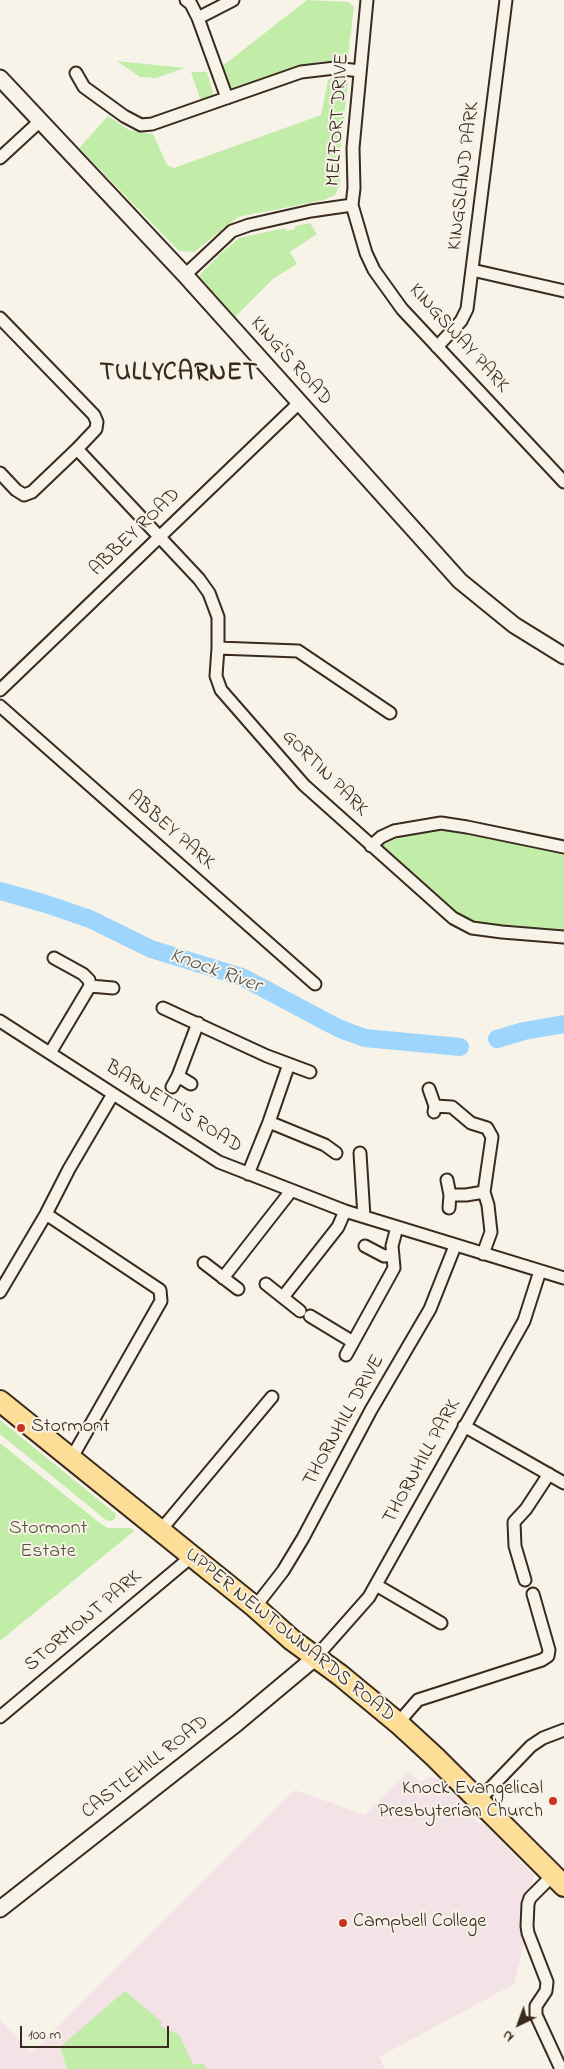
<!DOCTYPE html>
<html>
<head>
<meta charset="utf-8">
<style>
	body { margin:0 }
	#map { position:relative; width:564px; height:2069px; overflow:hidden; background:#f7f3e8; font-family:"Indie Flower",sans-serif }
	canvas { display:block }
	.north { position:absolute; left:494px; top:1999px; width:50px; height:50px; -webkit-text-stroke:4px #f7f3e8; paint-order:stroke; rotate:222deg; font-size:14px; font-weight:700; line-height:20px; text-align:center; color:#3b2a1e }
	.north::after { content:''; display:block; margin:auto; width:18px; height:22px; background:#3b2a1e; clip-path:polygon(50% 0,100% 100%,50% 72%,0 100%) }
	.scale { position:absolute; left:20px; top:2026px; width:149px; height:22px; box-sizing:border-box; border:2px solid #3b2a1e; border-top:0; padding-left:6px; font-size:15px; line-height:18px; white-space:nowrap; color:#3b2a1e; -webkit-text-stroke:4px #f7f3e8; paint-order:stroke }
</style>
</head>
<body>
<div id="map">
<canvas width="564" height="2069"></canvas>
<div class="north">N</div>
<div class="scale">100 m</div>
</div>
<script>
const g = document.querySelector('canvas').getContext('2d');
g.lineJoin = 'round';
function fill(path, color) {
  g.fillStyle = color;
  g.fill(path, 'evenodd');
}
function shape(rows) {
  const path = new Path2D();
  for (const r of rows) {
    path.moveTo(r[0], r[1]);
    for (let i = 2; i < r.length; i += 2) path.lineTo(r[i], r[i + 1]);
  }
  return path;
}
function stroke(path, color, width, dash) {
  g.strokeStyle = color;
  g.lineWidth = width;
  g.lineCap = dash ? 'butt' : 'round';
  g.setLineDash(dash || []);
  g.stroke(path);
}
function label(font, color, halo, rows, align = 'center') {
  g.font = font + ' "Indie Flower",sans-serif';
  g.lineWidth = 4;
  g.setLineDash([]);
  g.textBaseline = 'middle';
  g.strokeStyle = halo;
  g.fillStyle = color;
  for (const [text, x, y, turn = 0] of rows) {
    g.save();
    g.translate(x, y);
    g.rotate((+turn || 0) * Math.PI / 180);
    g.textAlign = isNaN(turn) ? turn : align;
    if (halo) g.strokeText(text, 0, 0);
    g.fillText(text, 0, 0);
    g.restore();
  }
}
fill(shape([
	[408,1772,420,1782,430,1777,439,1779,470,1810,470,1814,480,1824,483,1823,534,1876,524,1904,526,1935,514,1984,379,2057,385,2069,0,2069,0,2020,31,2053,295,1790,365,1815]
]), '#f3e2e6');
fill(shape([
	[307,0,349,2,354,7,348,57,339,62,325,61,301,65,235,91,229,89,220,68],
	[117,61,185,68,156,78,140,77],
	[191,72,207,72,214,96,201,101],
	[335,75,343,78,348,84,341,142,340,184,335,195,324,200,238,217,194,252,179,251,79,148,108,116,129,130,153,134,167,165,174,168,321,115,328,80],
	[310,223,317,234,290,252,297,264,274,278,235,317,199,276,219,255,239,238,285,228,286,231,295,229,295,226],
	[439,829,522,843,564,854,564,932,481,925,450,910,379,847,403,835],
	[0,1420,116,1514,115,1519,111,1521,106,1520,0,1434],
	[0,1443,101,1524,108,1528,131,1528,134,1531,0,1641],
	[125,1991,162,2022,160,2026,179,2035,193,2064,204,2064,206,2069,67,2069,60,2047]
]), '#c2eda9');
stroke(shape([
	[0,891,43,903,90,919,151,949,242,977,338,1028,351,1033,365,1038,460,1047],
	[497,1039,524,1031,564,1024]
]), '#9dd5fd', 18);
const street = shape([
	[186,0,191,4,198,18,227,98],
	[198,18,233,0],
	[76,73,84,87,124,116,141,125,152,124,301,72,335,68,360,71],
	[0,158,39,122],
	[352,205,366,253,374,270,402,309,564,482],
	[472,270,564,291],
	[185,275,232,231,249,225,311,211,352,205,354,188,353,148,367,0],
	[0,318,94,415,97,422,96,429,77,449,32,492,24,495,16,490,0,473],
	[437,347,461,321,467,309,506,0],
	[77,449,199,579,209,593,218,617,218,648,216,676,221,690,304,785,453,918,472,928,502,932,564,937],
	[218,648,298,651,390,713],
	[0,690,299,403],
	[0,706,315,984],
	[371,846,381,837,394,831,441,823,467,827,564,847],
	[90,986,113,988],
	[163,1008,267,1056,310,1072],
	[0,1021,219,1162,345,1211,564,1278],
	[50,1053,90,986,89,980,83,974,54,958],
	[178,1076,191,1084],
	[172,1087,178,1076,198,1023],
	[429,1089,435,1106,434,1112],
	[435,1106,452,1107,471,1123,487,1128,492,1137,484,1192,488,1205,491,1232,483,1254],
	[269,1122,325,1145,336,1153],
	[360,1153,364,1217],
	[248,1174,269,1122,289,1064],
	[447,1180,450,1195,449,1208],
	[450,1195,466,1195,484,1192],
	[46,1214,160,1290,161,1301,71,1459],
	[365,1246,384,1256,393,1255],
	[204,1263,238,1289],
	[223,1278,291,1191],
	[266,1284,300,1311],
	[0,1292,46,1214,69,1169,113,1094],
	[283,1297,338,1227,345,1211],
	[310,1316,353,1342],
	[346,1355,394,1268,392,1246,397,1227],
	[464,1426,564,1483],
	[160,1531,272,1397],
	[525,1580,515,1546,514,1522,526,1509,549,1474],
	[376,1585,441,1623],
	[255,1607,283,1571,303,1538,371,1410,430,1309,455,1246],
	[316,1657,369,1597,524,1321,540,1271],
	[0,1717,191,1557],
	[398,1723,418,1700,542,1660,548,1656,549,1650,533,1594],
	[479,1800,531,1746,543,1738,564,1730],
	[553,1875,530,1898,528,1904,527,1926,528,1933,547,1982,546,1991,536,2006,536,2015,561,2069]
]);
const secondary = shape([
	[0,78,185,275,460,581,514,625,564,656],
	[0,1909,237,1723,316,1657]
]);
const highway = shape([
	[0,1401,255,1607,292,1640,340,1675,398,1723,435,1757,564,1886]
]);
stroke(street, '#3b2a1e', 15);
stroke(secondary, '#3b2a1e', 19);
stroke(highway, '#3b2a1e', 24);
stroke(street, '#f7f3e8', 11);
stroke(secondary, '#f7f3e8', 15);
stroke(highway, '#fdde96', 20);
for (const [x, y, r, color] of [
	[21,1428,5,"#c8321e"],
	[553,1801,5,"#c8321e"],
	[343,1923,5,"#c8321e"]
]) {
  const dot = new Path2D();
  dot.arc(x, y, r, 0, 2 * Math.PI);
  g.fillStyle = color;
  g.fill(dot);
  stroke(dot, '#f7f3e8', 2);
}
label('20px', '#3b2a1e', '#f7f3e8', [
	["MELFORT DRIVE",339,120,-86],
	["KINGSLAND PARK",465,176,-83],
	["KINGSWAY PARK",458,339,48],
	["KING'S ROAD",290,362,48],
	["ABBEY ROAD",136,533,-44],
	["GORTIN PARK",324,774,45],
	["ABBEY PARK",170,831,41],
	["BARNETT'S ROAD",173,1108,32],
	["THORNHILL DRIVE",345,1421,-61],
	["THORNHILL PARK",423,1462,-61],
	["STORMONT PARK",84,1622,-40],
	["UPPER NEWTOWNARDS ROAD",289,1636,39],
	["CASTLEHILL ROAD",146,1768,-38]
]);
label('20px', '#3b2a1e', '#f7f3e8', [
	["Stormont",31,1428],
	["Knock Evangelical",543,1790,"right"],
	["Presbyterian Church",543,1813,"right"],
	["Campbell College",353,1923]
], 'left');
label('20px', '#56513a', '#f7f3e8', [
	["Stormont",48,1530],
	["Estate",48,1553]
]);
label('italic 21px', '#545556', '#f7f3e8', [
	["Knock River",215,972,20]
]);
g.letterSpacing = '1px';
label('bold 25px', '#3b2a1e', '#f7f3e8', [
	["TULLYCARNET",179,375]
]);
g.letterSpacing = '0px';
</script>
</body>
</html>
